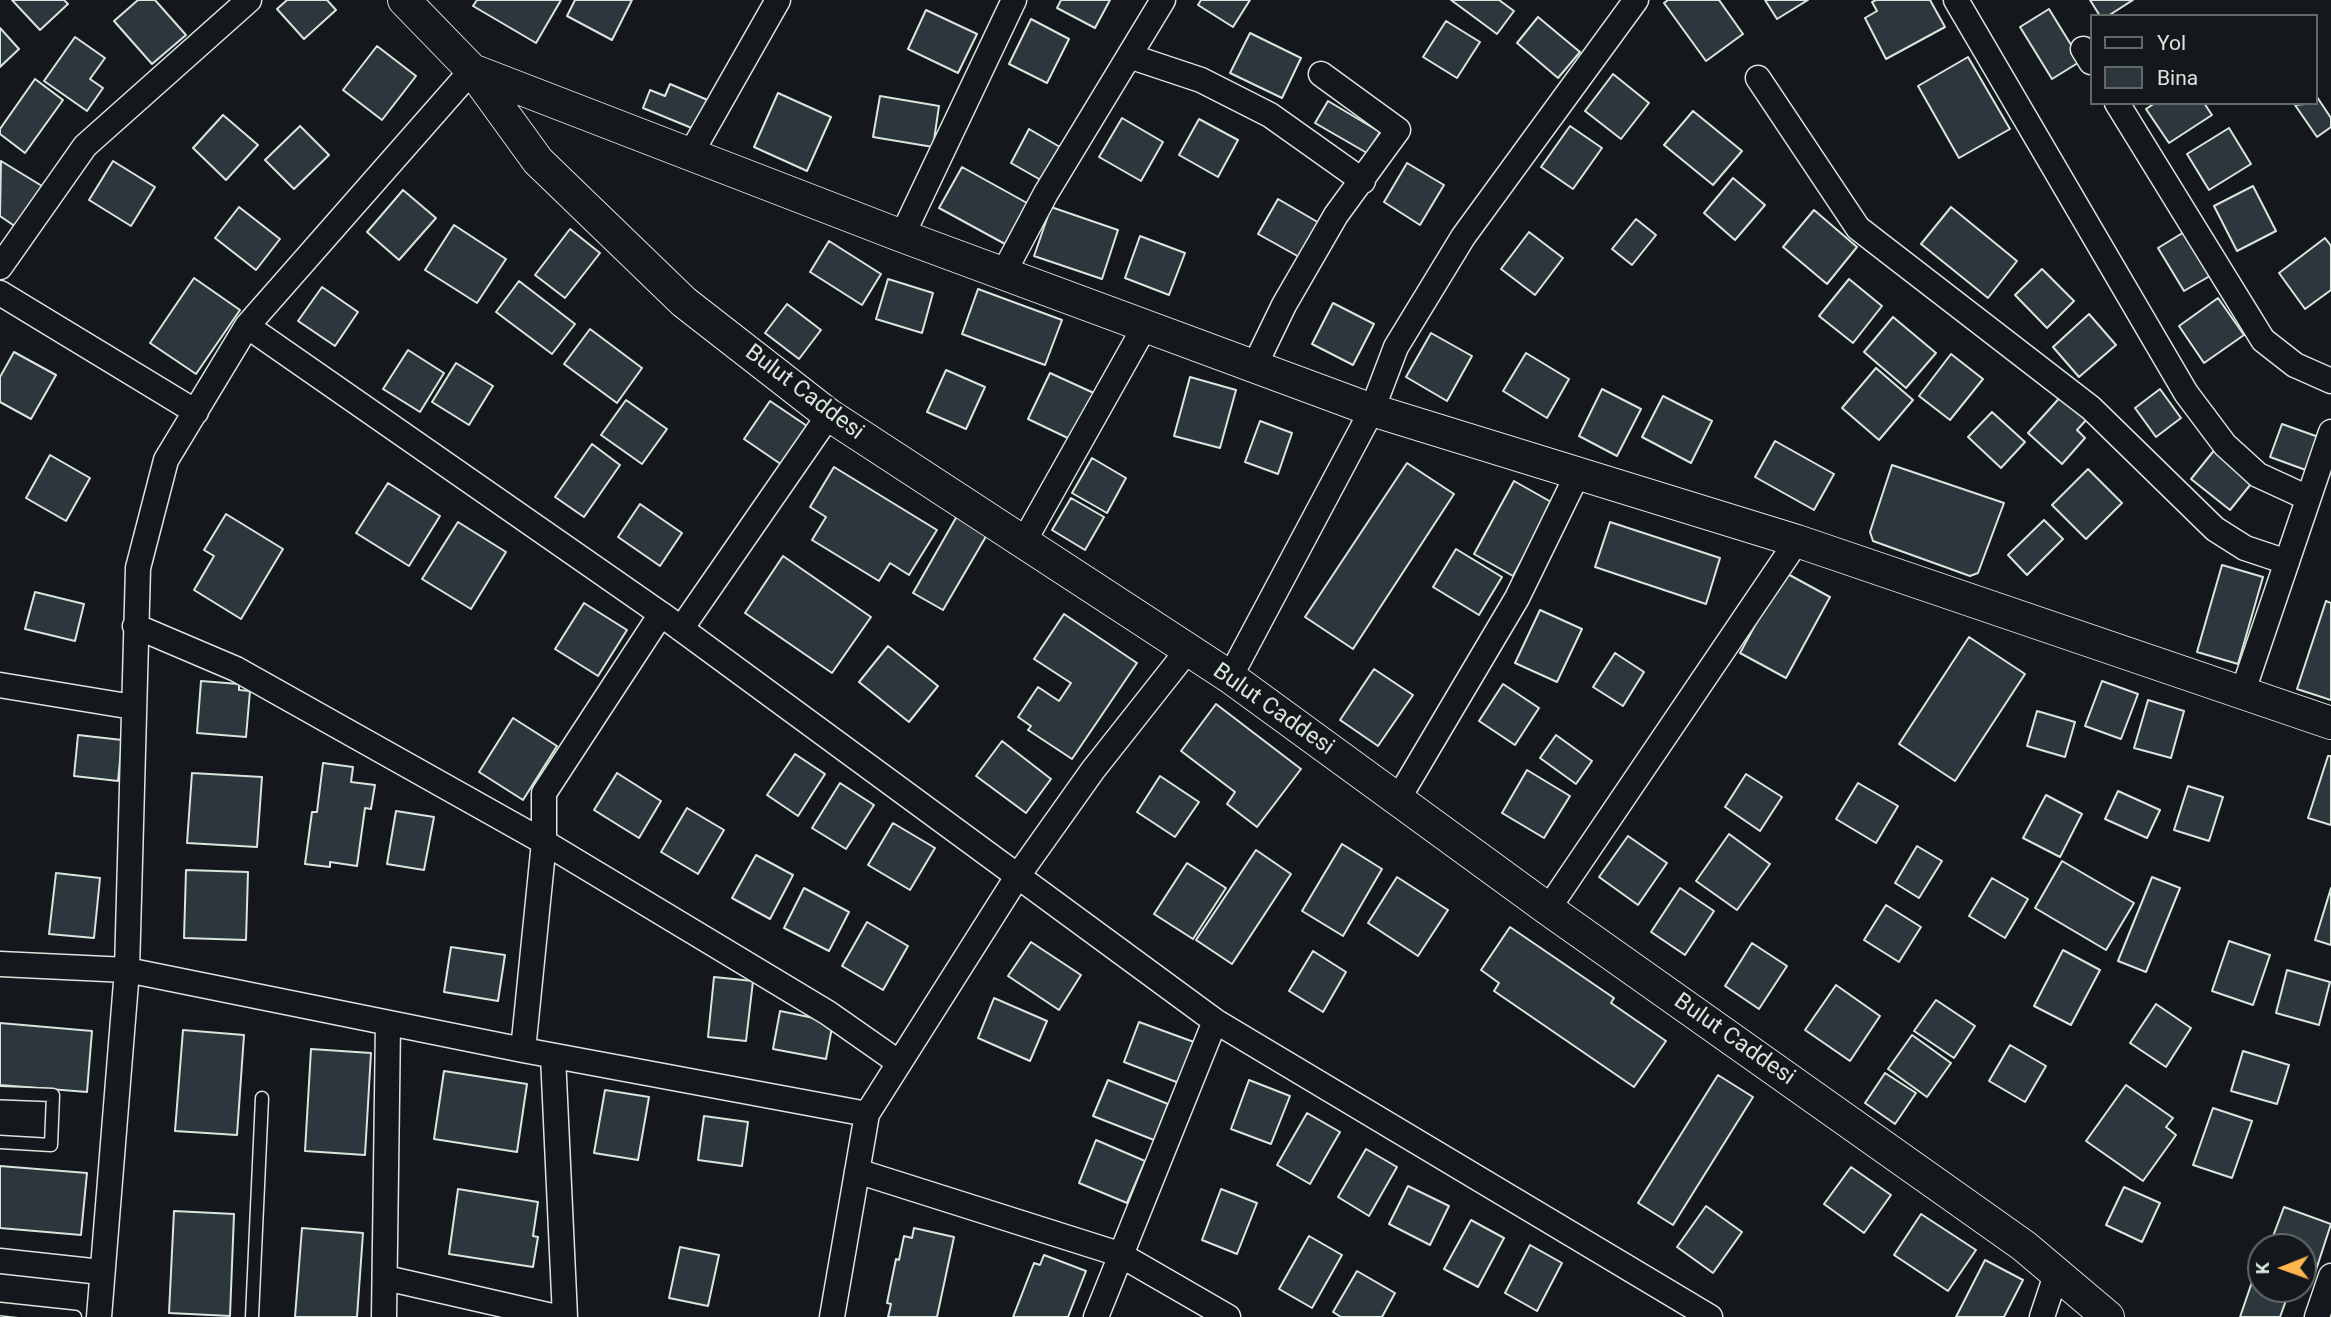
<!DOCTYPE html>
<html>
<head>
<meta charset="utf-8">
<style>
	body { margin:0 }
	#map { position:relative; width:2331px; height:1317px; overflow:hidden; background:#14181c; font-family:Roboto,sans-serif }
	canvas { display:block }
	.legend { position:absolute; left:2090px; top:14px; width:228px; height:91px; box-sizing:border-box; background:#14181c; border:2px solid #626a69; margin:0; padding:9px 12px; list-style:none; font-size:21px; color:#d8e6dc }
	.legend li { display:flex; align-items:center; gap:14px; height:35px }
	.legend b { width:35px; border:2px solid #626a69 }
	.north { position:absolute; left:2247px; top:1233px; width:70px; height:70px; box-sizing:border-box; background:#14181c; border:2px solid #626a69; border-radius:50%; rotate:269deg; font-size:19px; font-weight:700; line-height:28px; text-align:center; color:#d8e6dc }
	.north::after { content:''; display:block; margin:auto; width:24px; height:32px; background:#ffb74d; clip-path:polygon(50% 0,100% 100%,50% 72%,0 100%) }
</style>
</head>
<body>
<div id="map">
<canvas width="2331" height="1317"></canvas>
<ul class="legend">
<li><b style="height:9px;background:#14181c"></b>Yol</li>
<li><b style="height:19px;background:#2c363c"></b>Bina</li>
</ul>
<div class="north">K</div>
</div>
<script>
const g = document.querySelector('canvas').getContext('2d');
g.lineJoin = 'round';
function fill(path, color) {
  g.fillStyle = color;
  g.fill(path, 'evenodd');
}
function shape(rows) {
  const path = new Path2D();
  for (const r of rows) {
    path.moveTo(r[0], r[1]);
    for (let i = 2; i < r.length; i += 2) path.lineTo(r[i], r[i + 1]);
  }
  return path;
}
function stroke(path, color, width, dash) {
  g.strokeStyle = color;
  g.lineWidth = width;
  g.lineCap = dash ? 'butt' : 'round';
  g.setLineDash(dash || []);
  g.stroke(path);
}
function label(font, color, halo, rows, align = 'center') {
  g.font = font + ' Roboto,sans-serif';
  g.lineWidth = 5;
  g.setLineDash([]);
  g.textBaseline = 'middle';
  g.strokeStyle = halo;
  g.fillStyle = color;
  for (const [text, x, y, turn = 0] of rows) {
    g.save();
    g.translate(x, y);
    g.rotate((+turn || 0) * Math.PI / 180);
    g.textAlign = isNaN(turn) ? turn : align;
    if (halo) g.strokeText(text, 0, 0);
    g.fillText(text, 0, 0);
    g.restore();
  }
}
const building = shape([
	[12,0,64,0,68,4,40,30,12,0],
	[138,0,155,0,186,35,152,64,114,21,138,0],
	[287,0,327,0,336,10,304,39,277,9,287,0],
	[477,0,561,0,536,43,473,6,477,0],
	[575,0,632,0,612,40,567,16,575,0],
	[1061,0,1110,0,1095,28,1057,8,1061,0],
	[1201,0,1250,0,1233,27,1198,5,1201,0],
	[1451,0,1499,0,1514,11,1497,34,1451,0],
	[1668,0,1719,0,1743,34,1706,61,1664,3,1668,0],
	[1765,0,1808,0,1777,19,1765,0],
	[1876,0,1930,0,1945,27,1886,59,1865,18,1877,11,1872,2,1876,0],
	[2090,0,2133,0,2108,16,2100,16,2090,0],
	[2049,9,2081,61,2052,79,2020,27,2049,9],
	[926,10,977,34,958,73,908,49,926,10],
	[1538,17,1580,52,1558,78,1517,43,1538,17],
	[1031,19,1069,39,1047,83,1009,64,1031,19],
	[1446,21,1480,42,1457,78,1423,57,1446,21],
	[0,28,19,49,0,67,0,28],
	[1250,33,1301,58,1282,98,1230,73,1250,33],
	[75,37,105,58,90,79,103,88,87,111,44,81,75,37],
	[377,46,416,76,382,120,343,90,377,46],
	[1968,57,2010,129,1959,158,1918,86,1968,57],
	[1613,74,1649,103,1621,139,1585,111,1613,74],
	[35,79,63,100,25,153,0,134,0,129,35,79],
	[670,84,710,101,699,131,643,108,650,90,665,96,670,84],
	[778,93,831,117,807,171,754,147,778,93],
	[2315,94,2331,118,2331,127,2317,137,2295,105,2315,103,2315,94],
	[880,96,939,106,933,147,873,137,880,96],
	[1328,101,1380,132,1367,153,1315,123,1328,101],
	[2155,103,2204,103,2212,115,2169,143,2146,109,2155,103],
	[1693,111,1742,151,1713,185,1664,145,1693,111],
	[223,115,258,145,226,180,193,148,223,115],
	[1122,118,1163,142,1141,181,1099,157,1122,118],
	[1199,119,1238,140,1218,177,1179,155,1199,119],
	[300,126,329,155,294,189,265,160,300,126],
	[1570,126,1602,148,1573,189,1541,167,1570,126],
	[2229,128,2251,164,2209,190,2187,154,2229,128],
	[1029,129,1065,150,1046,183,1011,163,1029,129],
	[1,161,42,186,16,227,0,216,1,161],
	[113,161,155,187,131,226,89,200,113,161],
	[1407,163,1444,185,1420,225,1384,202,1407,163],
	[962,167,1027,203,1005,244,939,208,962,167],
	[1733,178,1765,205,1735,240,1704,213,1733,178],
	[2253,186,2276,231,2237,251,2214,206,2253,186],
	[403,190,436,218,399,260,367,232,403,190],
	[1278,199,1321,224,1301,258,1258,234,1278,199],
	[239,207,280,239,256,270,215,238,239,207],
	[1051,207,1118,230,1102,279,1034,256,1051,207],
	[1951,207,2017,261,1988,298,1921,244,1951,207],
	[1814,210,1857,247,1827,284,1783,247,1814,210],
	[1636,219,1656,235,1632,265,1612,249,1636,219],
	[454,225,506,259,477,303,425,270,454,225],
	[570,229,600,253,565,298,535,275,570,229],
	[2189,229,2215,273,2184,291,2158,248,2189,229],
	[1529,232,1563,258,1535,295,1501,269,1529,232],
	[1140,236,1185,253,1169,295,1125,278,1140,236],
	[2325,238,2331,246,2331,290,2305,309,2279,273,2325,238],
	[829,241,881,274,862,305,810,272,829,241],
	[2042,269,2074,301,2047,328,2015,295,2042,269],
	[194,278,240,310,196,374,150,343,194,278],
	[888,279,933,293,922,333,876,319,888,279],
	[1849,279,1882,306,1853,343,1819,316,1849,279],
	[519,281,575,324,552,354,496,312,519,281],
	[322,287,358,312,335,346,298,321,322,287],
	[978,289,1062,320,1045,365,962,334,978,289],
	[2218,298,2244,335,2204,363,2179,326,2218,298],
	[1333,303,1374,324,1353,365,1312,344,1333,303],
	[787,304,821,330,799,359,765,333,787,304],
	[2089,314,2116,345,2079,377,2053,347,2089,314],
	[1893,317,1936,353,1906,388,1864,352,1893,317],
	[590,329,642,368,617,403,564,364,590,329],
	[1431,333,1472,356,1447,401,1406,377,1431,333],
	[408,350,444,373,420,412,383,389,408,350],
	[14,352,56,375,31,419,0,402,0,377,14,352],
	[1526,353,1569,379,1547,418,1503,391,1526,353],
	[1951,354,1983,379,1950,420,1919,396,1951,354],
	[456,363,493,386,469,425,432,402,456,363],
	[1876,368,1913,400,1879,440,1842,408,1876,368],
	[946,370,985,387,966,429,927,412,946,370],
	[1050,373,1096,394,1074,441,1028,419,1050,373],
	[1190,377,1236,390,1220,448,1174,436,1190,377],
	[1602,389,1641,409,1617,456,1579,436,1602,389],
	[2160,389,2181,418,2156,437,2135,408,2160,389],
	[2063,394,2089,417,2077,430,2085,438,2062,464,2028,433,2063,394],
	[1663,396,1712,421,1691,463,1642,437,1663,396],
	[626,400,667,429,642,464,601,435,626,400],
	[770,401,810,428,785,467,744,439,770,401],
	[1992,412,2025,442,2001,468,1968,437,1992,412],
	[1260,421,1292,433,1278,474,1245,462,1260,421],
	[2282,424,2327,440,2314,473,2270,457,2282,424],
	[1775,441,1834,474,1814,510,1755,477,1775,441],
	[592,444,620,465,584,517,555,497,592,444],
	[2216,448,2255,479,2230,510,2191,479,2216,448],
	[50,455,90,478,66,521,26,498,50,455],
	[1092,458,1126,478,1107,513,1072,493,1092,458],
	[1407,463,1454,494,1353,649,1305,617,1407,463],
	[1892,465,2004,503,1978,573,1970,576,1873,541,1870,532,1892,465],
	[834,467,937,530,909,575,890,563,879,581,812,540,826,517,810,507,834,467],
	[2088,469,2122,503,2086,539,2052,505,2088,469],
	[1514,481,1553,503,1513,576,1474,554,1514,481],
	[388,483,440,516,409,566,356,533,388,483],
	[1071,498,1104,517,1085,550,1052,530,1071,498],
	[640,504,682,533,660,566,618,537,640,504],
	[226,514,283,549,241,619,194,590,214,556,204,550,226,514],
	[957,516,988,533,943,610,913,593,957,516],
	[2044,520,2063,539,2027,575,2008,555,2044,520],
	[458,522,506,552,471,609,422,579,458,522],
	[1610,522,1720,558,1706,604,1595,567,1610,522],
	[1456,549,1502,577,1479,615,1433,587,1456,549],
	[783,556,871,617,832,673,745,613,783,556],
	[2222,565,2263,577,2238,664,2197,652,2222,565],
	[1784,572,1830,597,1786,678,1740,653,1784,572],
	[35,592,84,604,75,641,25,629,35,592],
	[2326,601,2331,603,2331,700,2297,689,2326,601],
	[584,603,627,630,598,676,555,649,584,603],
	[1540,610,1582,629,1557,682,1515,663,1540,610],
	[1064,614,1137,663,1072,759,1028,730,1031,726,1018,717,1038,687,1059,701,1071,683,1034,659,1064,614],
	[1969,637,2025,674,1955,781,1899,744,1969,637],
	[888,646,938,686,909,722,859,682,888,646],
	[1615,653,1644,672,1623,706,1593,687,1615,653],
	[1374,669,1413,695,1378,746,1340,720,1374,669],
	[201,681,239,684,239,690,250,691,246,737,197,733,201,681],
	[2102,681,2138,694,2121,739,2085,726,2102,681],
	[1503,684,1539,708,1515,745,1479,721,1503,684],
	[2148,700,2184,711,2171,758,2134,748,2148,700],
	[1216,704,1301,769,1257,827,1227,804,1235,792,1181,751,1216,704],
	[2037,711,2075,722,2065,757,2027,746,2037,711],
	[513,718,557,746,523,800,479,772,513,718],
	[78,735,122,740,118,781,74,776,78,735],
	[1556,735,1592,761,1576,784,1540,758,1556,735],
	[1002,741,1051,779,1026,813,976,776,1002,741],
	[795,754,825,774,798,816,767,795,795,754],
	[2328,756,2331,756,2331,825,2308,818,2328,756],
	[323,763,353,767,351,782,375,785,371,809,365,808,357,866,330,862,330,867,305,864,312,812,317,812,323,763],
	[1527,770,1570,796,1544,838,1502,813,1527,770],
	[192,773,262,777,257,847,187,843,192,773],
	[617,773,661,801,639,838,594,810,617,773],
	[1746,774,1782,797,1760,831,1725,807,1746,774],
	[1160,776,1199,802,1175,837,1137,812,1160,776],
	[840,783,874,805,846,849,812,828,840,783],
	[1858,783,1898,806,1876,843,1836,819,1858,783],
	[2188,786,2223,797,2209,841,2174,830,2188,786],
	[2118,791,2160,810,2147,838,2105,819,2118,791],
	[2046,795,2082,814,2060,857,2023,838,2046,795],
	[687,808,724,830,698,874,661,852,687,808],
	[396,811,434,817,424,870,387,864,396,811],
	[893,823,935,848,910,890,868,865,893,823],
	[1729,834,1770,864,1737,910,1696,881,1729,834],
	[1628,836,1667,863,1638,905,1599,877,1628,836],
	[1342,844,1382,869,1343,936,1302,911,1342,844],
	[1917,846,1942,861,1919,898,1895,883,1917,846],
	[1256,850,1291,874,1232,964,1196,940,1256,850],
	[756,855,793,875,770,919,732,898,756,855],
	[2062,861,2134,903,2106,950,2035,908,2062,861],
	[1187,863,1226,888,1193,939,1154,914,1187,863],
	[186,870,248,872,246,940,184,938,186,870],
	[56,873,100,878,94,938,49,934,56,873],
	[1397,877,1448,910,1418,956,1368,923,1397,877],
	[2152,877,2180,888,2146,972,2118,961,2152,877],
	[1992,878,2028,899,2005,938,1969,916,1992,878],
	[804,888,849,912,829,951,784,928,804,888],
	[1680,888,1714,911,1685,955,1651,932,1680,888],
	[2331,888,2331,945,2315,940,2331,888],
	[1886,905,1921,927,1899,962,1864,940,1886,905],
	[867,922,908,946,883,990,842,966,867,922],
	[1510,927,1614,998,1611,1003,1666,1041,1634,1087,1494,991,1499,983,1481,970,1510,927],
	[2229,941,2270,955,2253,1005,2212,991,2229,941],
	[1031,942,1081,975,1059,1010,1008,976,1031,942],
	[1752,943,1787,966,1759,1009,1725,986,1752,943],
	[451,947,505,955,498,1001,444,992,451,947],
	[2063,950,2100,970,2071,1025,2034,1006,2063,950],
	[1313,951,1346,972,1323,1012,1289,991,1313,951],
	[2287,970,2330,982,2319,1025,2276,1013,2287,970],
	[714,977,753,981,746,1041,708,1037,714,977],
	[1836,985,1880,1016,1850,1061,1805,1030,1836,985],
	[994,998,1047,1021,1030,1061,978,1038,994,998],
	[1936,1000,1975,1026,1954,1058,1914,1031,1936,1000],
	[2156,1004,2191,1028,2166,1067,2130,1043,2156,1004],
	[780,1011,833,1022,826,1059,773,1049,780,1011],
	[1139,1022,1194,1042,1179,1083,1124,1062,1139,1022],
	[0,1023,92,1031,87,1092,0,1085,0,1023],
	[183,1030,244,1035,237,1135,175,1131,183,1030],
	[1912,1035,1951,1063,1927,1097,1888,1069,1912,1035],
	[2010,1045,2046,1066,2025,1102,1989,1081,2010,1045],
	[311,1049,371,1053,365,1155,305,1151,311,1049],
	[2243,1051,2289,1065,2277,1104,2231,1091,2243,1051],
	[444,1071,527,1084,517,1152,434,1139,444,1071],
	[1885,1073,1916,1093,1895,1124,1865,1103,1885,1073],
	[1718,1075,1753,1097,1673,1225,1638,1203,1718,1075],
	[1108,1080,1168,1104,1154,1140,1093,1116,1108,1080],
	[1249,1080,1290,1096,1271,1144,1231,1129,1249,1080],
	[2126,1085,2173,1118,2166,1127,2176,1135,2143,1181,2086,1141,2126,1085],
	[605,1090,649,1097,638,1160,594,1153,605,1090],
	[2213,1108,2252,1121,2232,1178,2193,1165,2213,1108],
	[1307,1113,1340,1132,1310,1184,1277,1165,1307,1113],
	[704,1116,748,1122,742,1166,698,1160,704,1116],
	[1096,1140,1145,1161,1127,1203,1079,1183,1096,1140],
	[1366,1149,1397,1167,1369,1216,1338,1197,1366,1149],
	[0,1166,87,1173,81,1235,0,1228,0,1166],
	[1851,1167,1891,1195,1864,1233,1824,1204,1851,1167],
	[1408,1186,1449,1206,1430,1245,1389,1224,1408,1186],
	[2124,1187,2160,1203,2142,1242,2106,1225,2124,1187],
	[458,1189,538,1202,533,1236,538,1237,533,1267,449,1254,458,1189],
	[1221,1189,1257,1203,1237,1254,1202,1240,1221,1189],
	[1706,1206,1742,1232,1713,1273,1677,1247,1706,1206],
	[2284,1207,2331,1224,2315,1273,2303,1269,2303,1247,2269,1247,2284,1207],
	[174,1211,234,1214,230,1316,169,1313,174,1211],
	[1921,1214,1976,1250,1948,1291,1894,1255,1921,1214],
	[1471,1220,1504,1238,1478,1287,1444,1269,1471,1220],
	[302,1228,363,1233,357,1317,295,1317,302,1228],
	[914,1228,954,1237,937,1317,888,1317,891,1304,887,1303,896,1259,899,1260,904,1236,912,1238,914,1228],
	[1309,1236,1342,1255,1312,1308,1279,1289,1309,1236],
	[1530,1245,1562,1263,1537,1311,1505,1293,1530,1245],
	[680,1247,719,1255,708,1306,669,1298,680,1247],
	[1044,1255,1086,1271,1068,1317,1013,1317,1034,1263,1040,1265,1044,1255],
	[1985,1260,2023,1280,2004,1317,1956,1317,1985,1260],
	[1357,1271,1395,1293,1382,1317,1341,1317,1333,1312,1357,1271],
	[2252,1282,2261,1285,2261,1289,2288,1295,2280,1317,2240,1317,2252,1282]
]);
fill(building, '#2c363c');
stroke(building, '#d8e6dc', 2);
const service = shape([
	[0,1093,53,1095,51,1145,0,1142],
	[0,1309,75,1317],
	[252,1317,262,1098]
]);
const minor = shape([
	[1956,0,2186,393,2225,445,2258,475,2308,498],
	[2083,49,2091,62],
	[1129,56,1201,80,1270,115,1363,181],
	[1758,78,1858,228,2091,408,2215,529,2245,548,2287,562],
	[2117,103,2263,340,2295,365,2331,381],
	[690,155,778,0],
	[902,236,1014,0],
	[0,267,85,146,249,0],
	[1003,274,1046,193,1163,0],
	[0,293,196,412],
	[247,326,661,614,1215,1021,1710,1317],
	[1254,367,1284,305,1336,215,1398,130,1321,74],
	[1023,543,1145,326],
	[135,626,236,669,544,842,828,1013,898,1062],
	[681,629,829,415],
	[1230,677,1372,410,1396,347,1463,237,1636,0],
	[0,685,133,707],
	[2242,694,2331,432],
	[1398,799,1517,598,1578,473],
	[1548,909,1797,541],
	[0,964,127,970,523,1050,867,1114],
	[523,1050,544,842,544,793,661,614],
	[553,1056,565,1317],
	[857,1171,1119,1254,1228,1317],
	[0,1261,101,1272],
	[386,1278,556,1317],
	[99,1317,127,970,138,568,166,460,247,326,472,70],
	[384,1317,388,1023],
	[832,1317,867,1114,1017,877,1093,770,1187,651],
	[1096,1317,1215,1021],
	[2042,1317,2057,1272],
	[2317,1317,2331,1276]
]);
const tertiary = shape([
	[404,0,472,70,538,161,684,302,829,415,1230,677,1548,909,2024,1246,2108,1317],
	[472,70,902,236,1372,410,1797,541,2331,723]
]);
stroke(service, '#d8e6dc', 15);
stroke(minor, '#d8e6dc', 27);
stroke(tertiary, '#d8e6dc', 34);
stroke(service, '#14181c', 12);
stroke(minor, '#14181c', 24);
stroke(tertiary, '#14181c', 32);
label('23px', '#d8e6dc', '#14181c', [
	["Bulut Caddesi",804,393,37],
	["Bulut Caddesi",1273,710,35],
	["Bulut Caddesi",1734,1040,35]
]);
</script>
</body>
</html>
